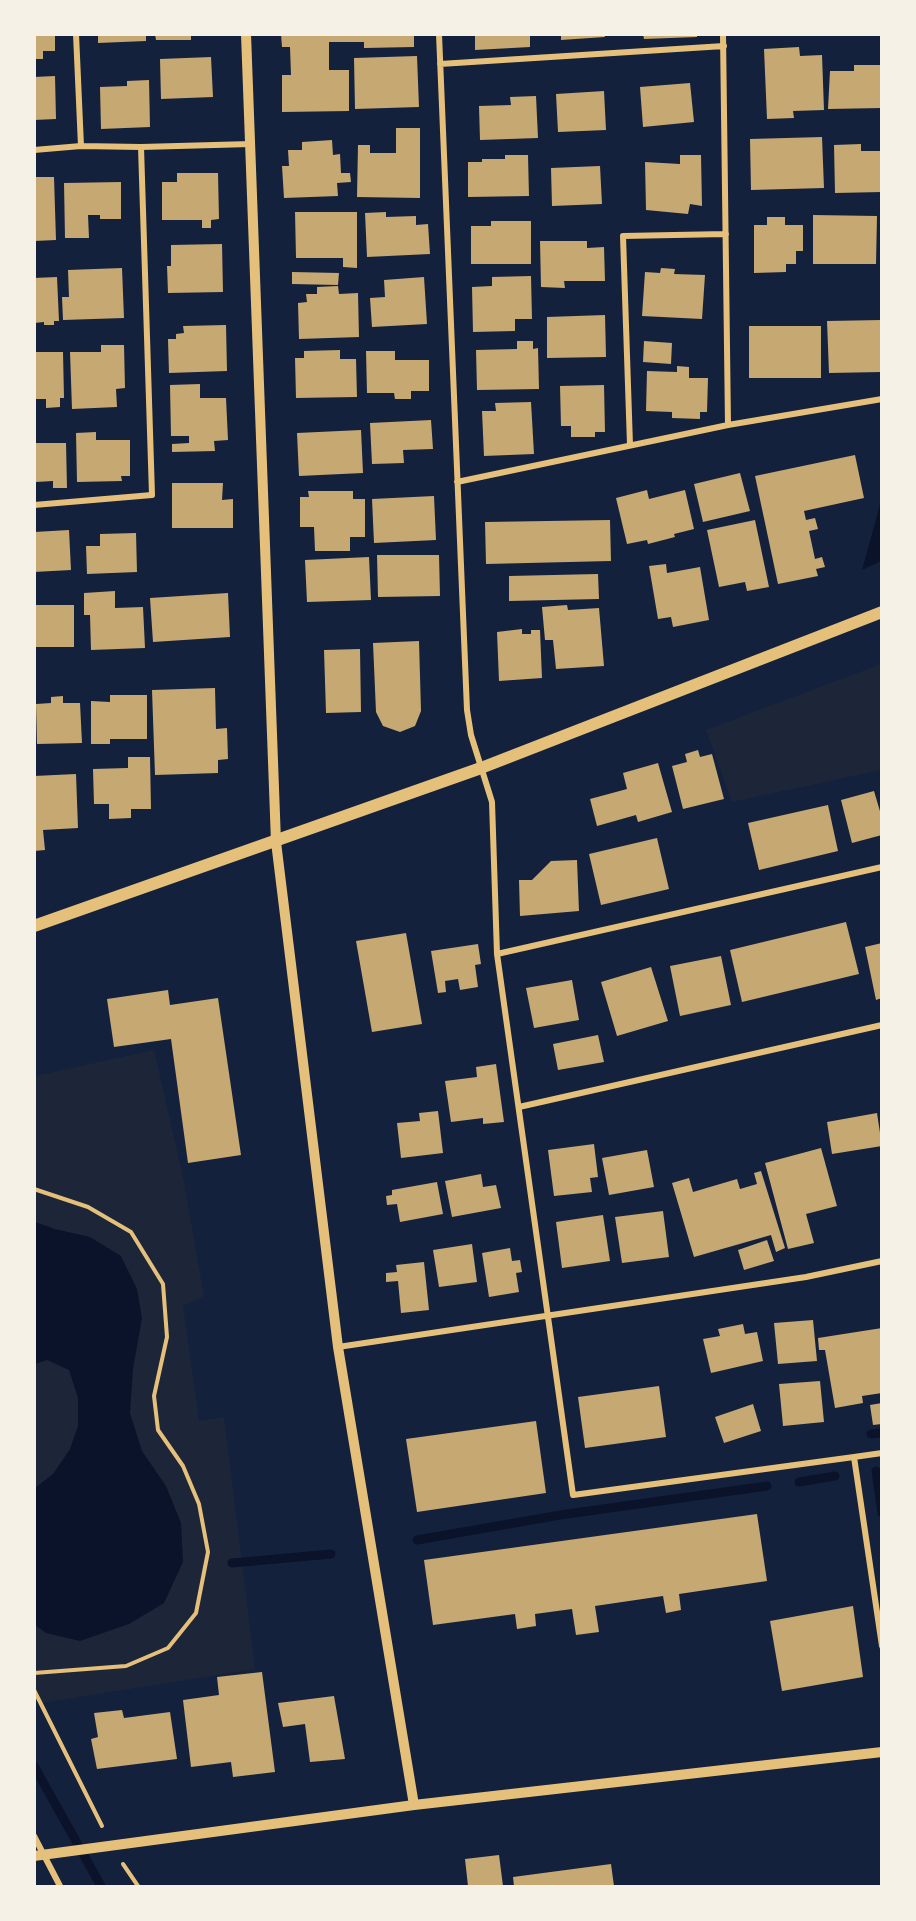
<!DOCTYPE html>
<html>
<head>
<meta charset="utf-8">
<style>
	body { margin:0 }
	#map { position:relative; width:916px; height:1921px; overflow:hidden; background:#14213d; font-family:Spectral,serif }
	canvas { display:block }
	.frame { position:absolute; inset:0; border:36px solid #f6f1e7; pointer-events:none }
</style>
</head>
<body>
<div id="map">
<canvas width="916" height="1921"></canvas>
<div class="frame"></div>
</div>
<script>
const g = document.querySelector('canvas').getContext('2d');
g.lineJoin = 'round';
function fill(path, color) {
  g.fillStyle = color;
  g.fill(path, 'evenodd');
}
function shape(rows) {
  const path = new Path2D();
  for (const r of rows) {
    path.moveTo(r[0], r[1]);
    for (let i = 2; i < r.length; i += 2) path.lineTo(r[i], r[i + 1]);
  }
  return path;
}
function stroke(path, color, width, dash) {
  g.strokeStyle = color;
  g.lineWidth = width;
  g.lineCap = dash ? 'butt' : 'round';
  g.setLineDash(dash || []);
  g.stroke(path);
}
fill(shape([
	[881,664,881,770,732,802,706,730],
	[154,1050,183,1177,204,1296,183,1306,199,1421,224,1417,255,1669,41,1703,35,1690,35,1076]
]), '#1d2539');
fill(shape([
	[881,500,881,561,862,570,875,523],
	[35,1222,55,1229,90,1237,121,1256,137,1289,142,1318,133,1369,130,1413,142,1451,166,1486,181,1523,183,1562,164,1603,129,1624,80,1641,46,1633,35,1625,35,1488,53,1474,70,1449,78,1426,78,1398,69,1370,47,1360,35,1364]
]), '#0b132b');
stroke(shape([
	[871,1434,882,1433],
	[876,1471,882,1513],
	[799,1482,835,1476],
	[417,1540,560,1515,767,1486],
	[232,1563,331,1554],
	[34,1766,101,1886]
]), '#0b132b', 9);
fill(shape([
	[34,34,55,34,55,51,43,51,43,59,34,59],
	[98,34,146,34,146,41,98,43],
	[155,34,191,34,191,40,156,40],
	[281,34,414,34,414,47,364,48,364,42,329,42,329,70,349,70,349,111,282,112,282,75,291,75,290,47,282,47],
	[475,34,530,34,530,47,475,50],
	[561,34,604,34,605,37,561,40],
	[643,34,697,34,697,37,644,39],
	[799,47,800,56,822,55,824,110,793,111,794,118,767,119,764,49],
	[417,56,419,107,355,109,354,58],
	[211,57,213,97,161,99,160,59],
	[854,65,882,65,882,108,828,109,830,71,854,71],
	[55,76,56,119,34,120,34,77],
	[149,80,150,127,101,129,100,87,127,86,127,81],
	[690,83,694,122,643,127,640,87],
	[604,91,606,130,558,132,556,94],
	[536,96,538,138,480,140,479,106,511,105,510,97],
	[396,128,420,128,420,198,357,197,358,145,370,145,370,153,396,153],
	[822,137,824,188,751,190,750,139],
	[332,140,333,155,340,154,341,173,350,173,351,182,337,183,338,196,284,198,282,166,289,166,288,150,302,150,302,142],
	[861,144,861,151,882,151,882,192,835,193,834,145],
	[505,155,528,155,529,196,468,197,468,162,482,162,482,159,505,159],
	[680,155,701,155,702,206,690,204,688,214,646,210,645,162,680,164],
	[600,166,602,204,552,206,551,168],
	[177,173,218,173,219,219,211,220,211,228,202,228,202,220,162,220,162,182,177,182],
	[34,177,54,177,56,240,34,241],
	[121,182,121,219,100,219,100,215,88,215,89,238,65,238,64,183],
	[295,212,357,212,357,268,343,267,343,258,296,258],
	[386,212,386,217,416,216,416,225,428,224,430,254,367,257,365,213],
	[813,215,877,216,876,264,813,264],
	[767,217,785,217,785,225,803,225,803,251,796,251,796,264,786,264,786,272,754,273,754,225,767,225],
	[491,221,531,221,531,264,471,264,471,226,491,226],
	[540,241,587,241,587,248,604,247,605,281,564,281,565,288,541,287],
	[222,244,223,292,168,293,167,266,171,266,171,245],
	[122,268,124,318,63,320,62,297,69,297,68,270],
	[661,268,675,269,674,274,705,275,702,319,642,316,645,272,660,273],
	[292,272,339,273,338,285,292,284],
	[531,276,532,319,515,319,515,331,473,332,472,287,492,286,492,277],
	[57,277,59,321,54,321,54,325,44,325,44,322,34,323,34,278],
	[424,277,427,324,372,327,370,298,385,297,384,280],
	[338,286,339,294,358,293,359,337,299,339,298,303,307,302,306,294,317,294,317,287],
	[605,315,606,357,547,358,547,317],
	[882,320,882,372,829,373,827,321],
	[226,325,227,371,169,373,168,339,176,339,176,334,184,333,183,326],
	[749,326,821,326,821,378,749,378],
	[517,341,533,341,533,349,538,348,539,389,477,390,476,350,517,349],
	[644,341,672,343,671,364,643,362],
	[101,345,124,345,125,388,116,389,117,407,72,409,70,352,101,352],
	[340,350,340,359,356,359,357,397,296,398,295,358,304,358,304,351],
	[366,351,395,351,395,360,429,360,429,391,411,391,411,399,395,399,394,393,367,393],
	[34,352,63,352,64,398,60,398,60,407,46,408,46,399,34,399],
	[677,366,689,367,689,378,708,378,707,412,700,412,700,419,672,418,672,412,646,411,647,371,677,372],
	[200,384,200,398,226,398,228,440,214,441,215,451,172,452,172,444,189,443,189,436,171,436,170,385],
	[604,385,605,432,595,432,595,437,571,437,571,426,561,426,560,386],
	[531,402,534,454,484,456,482,411,496,411,495,403],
	[431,420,433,449,403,450,404,463,372,464,370,423],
	[361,430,363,473,299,476,297,433],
	[96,432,96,440,130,440,130,476,121,476,122,481,77,482,76,433],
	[34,443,66,443,67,488,53,488,53,481,36,482],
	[855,455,864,498,804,511,806,520,815,518,818,529,809,531,815,559,822,557,825,567,816,569,818,576,778,584,755,476],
	[740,473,750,511,703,522,694,484],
	[172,483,223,483,222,500,233,499,233,528,172,528],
	[647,490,649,499,685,490,694,529,674,534,675,537,648,544,647,540,627,544,616,498],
	[308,491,353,491,353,499,365,499,365,537,350,537,350,551,315,551,314,527,300,527,300,497,309,497],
	[434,496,436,540,374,543,372,499],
	[610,520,611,561,486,564,485,522],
	[755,520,769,587,747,591,745,582,719,587,707,530],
	[69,530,71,570,34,572,34,532],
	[136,533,137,572,87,574,86,546,100,546,100,534],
	[377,555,439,555,440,596,378,597],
	[369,557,371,600,307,602,305,560],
	[666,564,667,573,700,567,709,620,673,627,671,617,658,619,649,566],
	[598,574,599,599,509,601,509,576],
	[115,591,115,608,143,607,145,648,91,650,90,615,84,615,84,593],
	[228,593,230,637,153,642,150,598],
	[34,605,74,605,74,647,34,647],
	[567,605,568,610,599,608,604,666,556,669,553,640,545,640,542,607],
	[522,629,522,634,531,634,531,630,540,630,542,678,499,681,497,632],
	[419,641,421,711,415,726,400,732,383,726,376,712,373,643],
	[360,649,361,712,326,713,324,650],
	[215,688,216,729,227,728,228,759,218,760,218,773,155,775,152,690],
	[110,695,147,695,147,739,110,739,110,744,91,744,91,701,110,702],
	[63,696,63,703,80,703,82,743,37,744,36,704,51,703,51,697],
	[698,750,700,757,712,754,724,799,683,809,672,766,687,762,685,754],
	[128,757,150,757,151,809,131,809,131,818,109,819,109,804,94,804,93,769,128,768],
	[658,763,672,812,638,822,636,815,597,826,590,799,627,789,623,773],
	[76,774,78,828,43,830,45,850,34,851,34,776],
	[874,791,882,818,882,835,852,843,841,800],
	[828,805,838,851,759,870,748,823],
	[657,838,669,889,601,905,589,854],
	[577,860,579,911,520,916,519,880,532,880,551,861],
	[846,922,859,974,742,1002,730,950],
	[406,933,422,1024,372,1032,356,941],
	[882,943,882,998,876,1000,865,947],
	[478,944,481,964,475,965,478,987,460,990,458,979,445,981,446,992,438,993,431,951],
	[721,956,731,1005,680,1016,670,966],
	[651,967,668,1021,617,1036,601,982],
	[572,980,579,1020,534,1028,526,988],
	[168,990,170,1005,218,998,241,1155,188,1163,171,1039,114,1047,107,999],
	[598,1035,604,1062,558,1070,553,1044],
	[496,1064,504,1122,483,1124,483,1118,451,1122,445,1081,477,1077,476,1067],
	[438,1111,443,1153,401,1158,397,1123,420,1121,419,1113],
	[877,1113,882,1146,832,1154,827,1122],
	[594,1144,598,1177,590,1178,592,1192,554,1196,548,1150],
	[821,1148,837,1206,806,1214,814,1243,788,1249,765,1163],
	[647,1150,654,1187,609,1195,602,1158],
	[761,1171,785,1248,776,1252,771,1235,694,1257,672,1183,689,1178,693,1192,737,1179,740,1189,757,1184,754,1173],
	[481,1174,483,1187,496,1185,501,1208,452,1217,445,1181],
	[437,1182,443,1214,400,1222,397,1204,387,1205,386,1196,392,1195,392,1190],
	[663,1211,669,1257,622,1263,615,1217],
	[603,1215,610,1261,562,1268,556,1222],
	[767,1240,774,1261,744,1270,738,1250],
	[472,1244,477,1282,439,1287,433,1250],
	[510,1248,512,1261,520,1260,522,1272,516,1273,519,1292,489,1297,482,1253],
	[424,1262,429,1310,401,1313,398,1281,386,1282,386,1273,397,1272,396,1265],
	[813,1320,817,1361,778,1364,774,1323],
	[743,1324,745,1334,757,1332,763,1361,711,1373,703,1339,720,1336,718,1329],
	[882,1328,882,1393,862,1396,863,1403,835,1408,825,1350,819,1350,818,1338],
	[820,1381,824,1422,783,1426,779,1384],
	[659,1386,666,1437,585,1448,578,1397],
	[882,1403,882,1424,873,1425,870,1405],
	[753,1404,761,1431,724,1443,715,1417],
	[536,1421,546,1493,417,1512,406,1439],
	[757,1514,767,1581,679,1594,681,1610,666,1613,663,1596,595,1606,599,1632,576,1635,572,1609,535,1614,536,1626,517,1629,515,1614,433,1625,424,1560],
	[853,1606,863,1677,782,1691,770,1621],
	[262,1672,275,1772,233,1777,231,1762,191,1767,183,1700,219,1695,217,1677],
	[334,1696,345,1759,310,1762,305,1724,283,1727,278,1703],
	[122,1710,124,1718,170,1712,177,1759,97,1769,91,1739,98,1737,94,1713],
	[499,1855,503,1886,468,1886,465,1859],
	[611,1864,614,1886,514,1886,513,1877]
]), '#c6a872');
stroke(shape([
	[34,1189,88,1207,131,1232,163,1284,167,1337,154,1396,158,1430,183,1466,199,1504,208,1552,196,1613,168,1648,126,1666,34,1673],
	[34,1690,102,1826],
	[123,1864,138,1886]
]), '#e5c07b', 4);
stroke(shape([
	[76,34,81,146],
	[439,34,467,710,471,735,492,802,497,954],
	[723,34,728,425],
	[440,64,724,46],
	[34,150,81,146,141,147,251,144],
	[630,445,623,236,726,234],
	[457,482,728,425,882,399],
	[34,505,152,495,141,147],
	[882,867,497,954,573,1495,854,1457,882,1646],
	[519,1107,882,1025],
	[338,1347,806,1277,882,1261],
	[854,1457,882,1453],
	[34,1836,60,1886]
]), '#e5c07b', 6);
stroke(shape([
	[246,34,276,842,338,1347,414,1805],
	[34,1856,414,1805,882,1752]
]), '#e5c07b', 10);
stroke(shape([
	[34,926,481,768,882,612]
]), '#e5c07b', 12);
</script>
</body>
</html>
